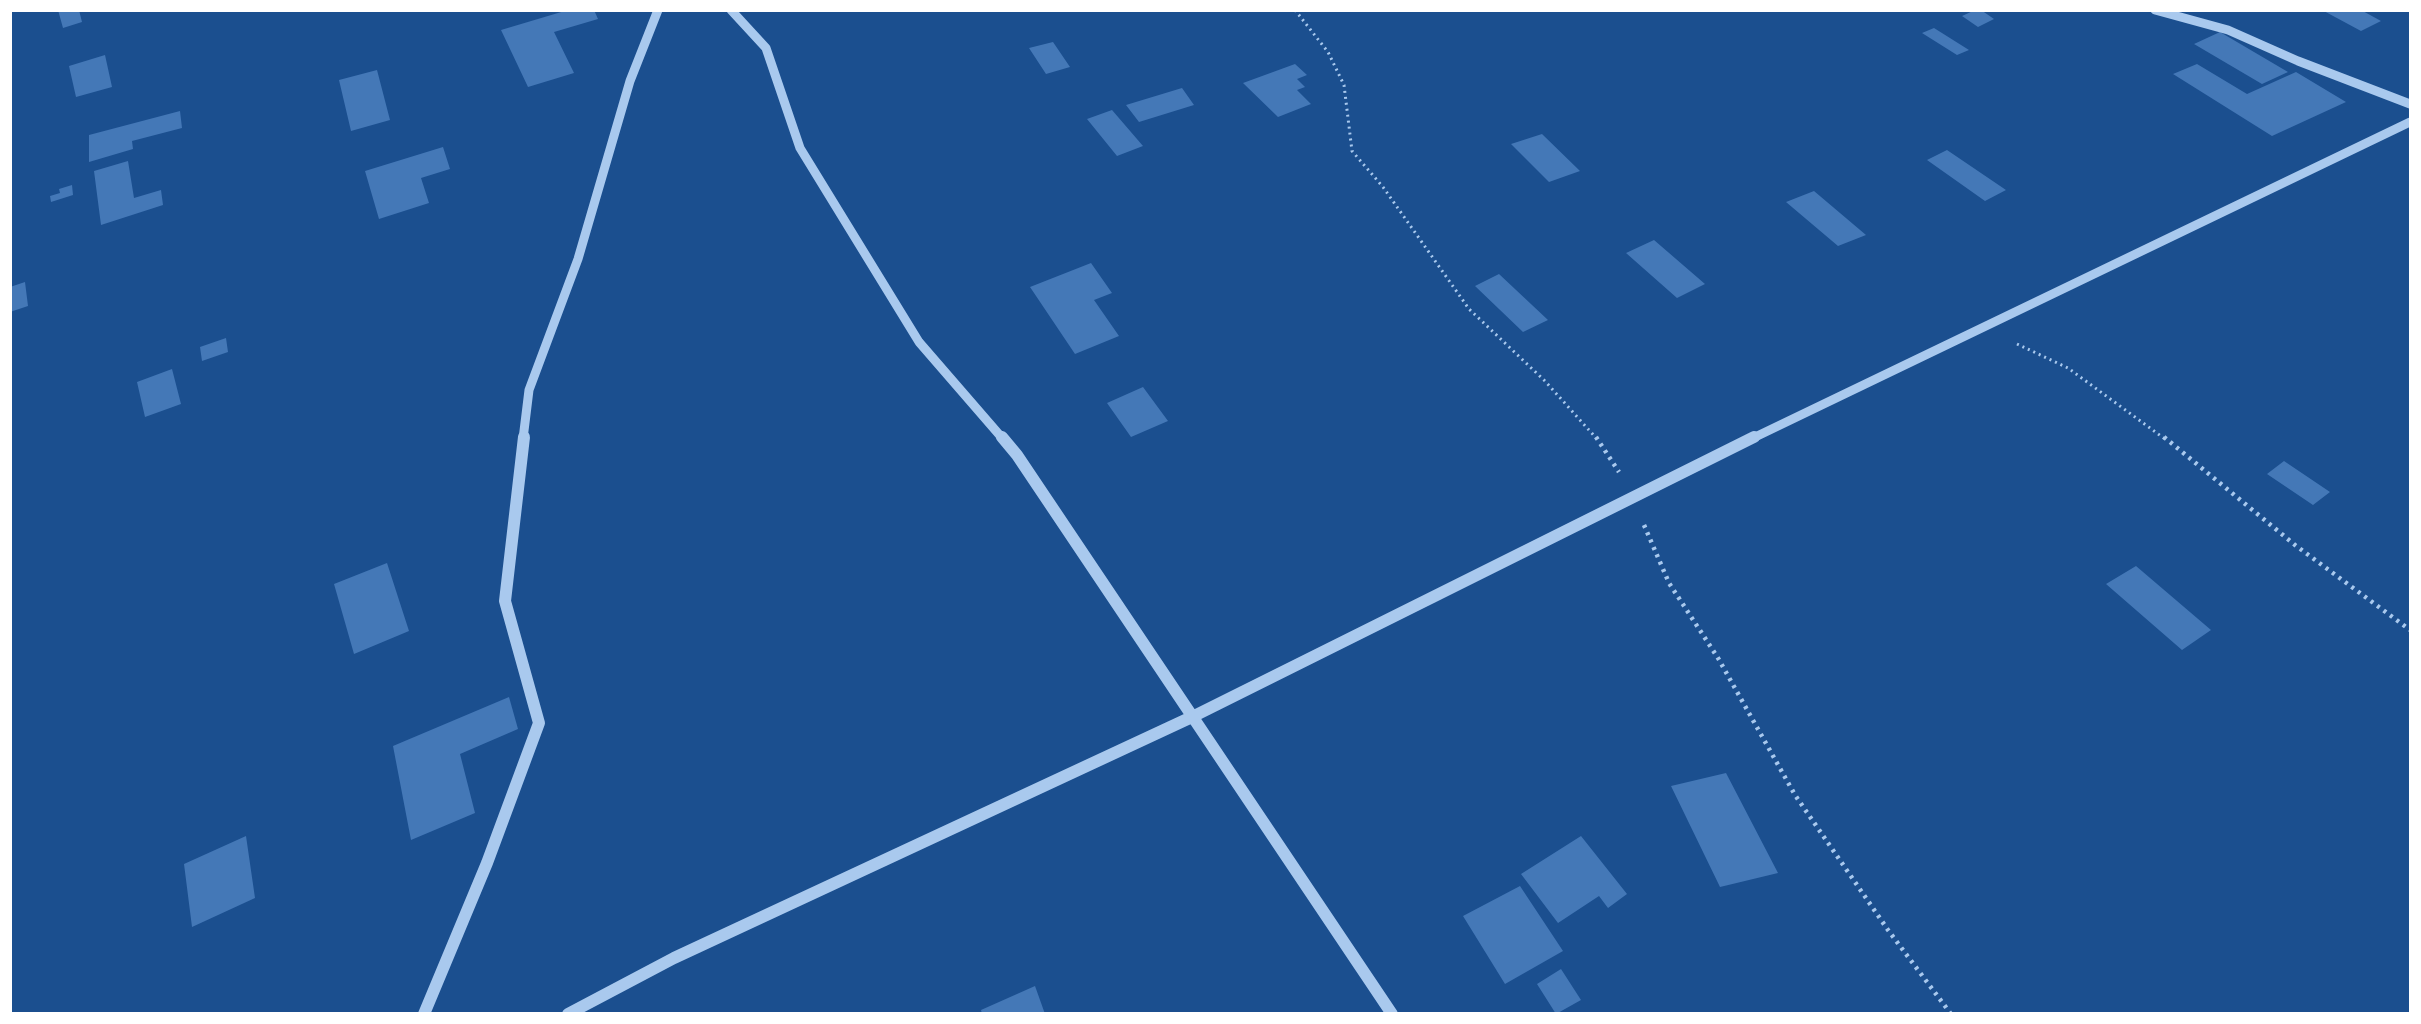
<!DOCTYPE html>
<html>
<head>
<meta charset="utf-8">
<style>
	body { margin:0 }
	#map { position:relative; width:2421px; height:1024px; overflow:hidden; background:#1b4f8f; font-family:Quicksand,sans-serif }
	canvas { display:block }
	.frame { position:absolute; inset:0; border:12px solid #fff; pointer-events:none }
</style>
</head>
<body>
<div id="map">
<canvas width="2421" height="1024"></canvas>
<div class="frame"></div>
</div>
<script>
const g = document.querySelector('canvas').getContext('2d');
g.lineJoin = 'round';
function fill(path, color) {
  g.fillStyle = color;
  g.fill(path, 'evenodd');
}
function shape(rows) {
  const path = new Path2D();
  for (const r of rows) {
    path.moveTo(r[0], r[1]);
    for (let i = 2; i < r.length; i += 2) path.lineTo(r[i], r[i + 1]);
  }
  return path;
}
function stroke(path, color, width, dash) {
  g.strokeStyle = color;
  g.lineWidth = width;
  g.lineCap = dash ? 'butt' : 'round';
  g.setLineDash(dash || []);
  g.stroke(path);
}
fill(shape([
	[58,10,79,10,82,22,63,28],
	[568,10,594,10,598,19,554,32,574,73,528,87,501,30],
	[1975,10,1981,10,1994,19,1978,27,1962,16],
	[2322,10,2361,10,2381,21,2361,31],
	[1934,28,1969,50,1957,55,1922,33],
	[2220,32,2288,72,2262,84,2194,44],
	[1053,42,1070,67,1046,74,1029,48],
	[105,55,112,87,76,97,69,66],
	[1295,64,1307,75,1297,79,1305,87,1297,90,1311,104,1278,117,1243,83],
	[2197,64,2247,94,2296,72,2346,102,2272,136,2173,74],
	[377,70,390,120,351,131,339,80],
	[1182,88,1194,105,1139,122,1126,105],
	[1112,110,1143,146,1117,156,1087,119],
	[180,111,182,128,132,141,133,149,89,162,89,135],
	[1542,134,1580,171,1549,182,1511,144],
	[443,147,450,169,421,178,429,203,379,219,365,171],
	[1947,150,2006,190,1985,201,1927,160],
	[128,161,134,198,161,190,163,205,101,225,94,171],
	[72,185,73,195,51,202,50,196,60,193,59,189],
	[1814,191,1866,235,1838,246,1786,202],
	[1654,240,1705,284,1677,298,1626,253],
	[1091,263,1112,293,1094,300,1119,336,1075,354,1030,287],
	[1499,274,1548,320,1523,332,1475,286],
	[25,282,28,306,10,312,10,287],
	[226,338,228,352,202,361,200,347],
	[172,369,181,404,145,417,137,382],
	[1143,387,1168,421,1131,437,1107,403],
	[2284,461,2330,492,2313,505,2267,474],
	[387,563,409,631,354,654,334,584],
	[2136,566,2211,630,2182,650,2106,584],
	[509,697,518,729,460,754,475,813,411,840,393,746],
	[1726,773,1778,873,1720,887,1671,786],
	[246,836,255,898,192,927,184,864],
	[1581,836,1627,894,1608,908,1599,896,1558,923,1521,874],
	[1520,886,1563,951,1505,984,1463,916],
	[1561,969,1581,1000,1556,1014,1537,984],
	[1035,986,1045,1014,982,1014,981,1010]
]), '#4478b7');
stroke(shape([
	[1295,10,1328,52,1344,85,1352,151,1383,187,1469,309,1545,381,1597,439],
	[2017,344,2068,368,2165,439]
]), '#a9c9ee', 3, [2, 4]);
stroke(shape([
	[1596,437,1619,472],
	[2164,437,2295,545,2410,630],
	[1644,525,1669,583,1718,658,1795,795,1888,930,1951,1014]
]), '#a9c9ee', 4.5, [3, 5]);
stroke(shape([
	[731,10,766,48,800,148,919,342,1003,439],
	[2155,10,2228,30,2298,61,2410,104],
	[523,439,529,390,578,259,630,81,658,10],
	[1751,439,2410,122]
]), '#a9c9ee', 9);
stroke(shape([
	[1002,437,1017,455,1392,1014],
	[424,1014,487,863,539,723,505,601,524,437],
	[568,1014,674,958,1194,716,1754,437]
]), '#a9c9ee', 12);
</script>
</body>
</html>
